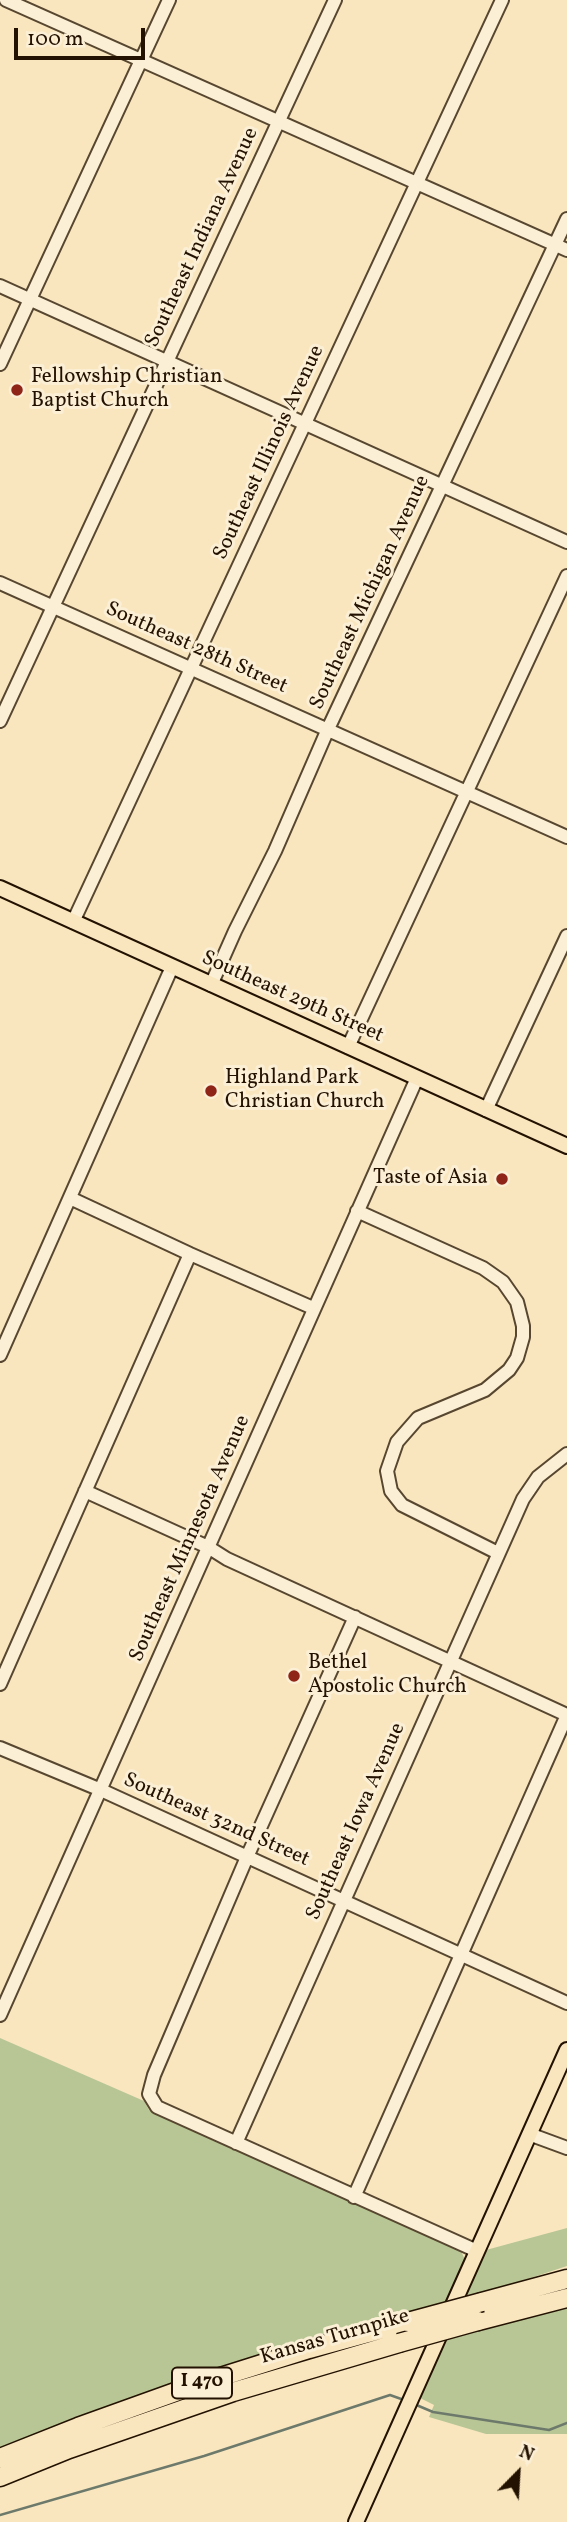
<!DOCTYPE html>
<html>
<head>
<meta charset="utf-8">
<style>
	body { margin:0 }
	#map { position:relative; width:567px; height:2522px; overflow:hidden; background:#f9e6bf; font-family:Vollkorn,serif }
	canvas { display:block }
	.north { position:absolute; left:483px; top:2438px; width:70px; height:70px; -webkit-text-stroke:5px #fbefd5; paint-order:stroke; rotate:24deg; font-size:19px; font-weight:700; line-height:28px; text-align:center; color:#231201 }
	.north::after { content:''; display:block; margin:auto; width:24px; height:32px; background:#231201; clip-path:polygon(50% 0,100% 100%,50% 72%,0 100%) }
	.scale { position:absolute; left:14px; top:28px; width:131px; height:32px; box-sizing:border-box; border:4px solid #231201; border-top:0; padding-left:9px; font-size:21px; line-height:24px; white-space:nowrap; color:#231201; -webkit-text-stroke:5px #fbefd5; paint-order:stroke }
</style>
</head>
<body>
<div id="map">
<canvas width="567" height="2522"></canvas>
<div class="north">N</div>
<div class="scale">100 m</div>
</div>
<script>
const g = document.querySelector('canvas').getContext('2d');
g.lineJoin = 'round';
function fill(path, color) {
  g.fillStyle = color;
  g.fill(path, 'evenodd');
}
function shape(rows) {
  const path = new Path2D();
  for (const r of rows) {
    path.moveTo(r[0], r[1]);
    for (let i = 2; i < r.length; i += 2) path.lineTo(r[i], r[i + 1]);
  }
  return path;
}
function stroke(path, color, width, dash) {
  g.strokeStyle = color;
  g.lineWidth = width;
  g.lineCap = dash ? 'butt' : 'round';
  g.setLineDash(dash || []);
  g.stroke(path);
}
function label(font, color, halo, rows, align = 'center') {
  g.font = font + ' Vollkorn,serif';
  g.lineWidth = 6;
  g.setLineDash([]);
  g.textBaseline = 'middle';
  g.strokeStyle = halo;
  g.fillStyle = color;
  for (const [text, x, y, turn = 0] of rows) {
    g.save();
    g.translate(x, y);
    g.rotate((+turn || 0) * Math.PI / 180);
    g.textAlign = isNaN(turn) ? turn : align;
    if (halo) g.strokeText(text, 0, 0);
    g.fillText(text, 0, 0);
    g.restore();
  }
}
fill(shape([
	[0,2038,144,2101,149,2110,461,2251,466,2262,447,2305,295,2343,125,2400,0,2448],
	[567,2228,567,2266,464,2300,486,2250],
	[567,2308,567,2434,486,2434,429,2417,434,2405,418,2397,443,2339]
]), '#b8c696');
stroke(shape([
	[414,2404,433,2412,549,2430,567,2423],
	[0,2515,204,2456,390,2395,404,2400]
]), '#6d7a6b', 2.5);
const minor = shape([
	[6,0,567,250],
	[0,286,567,542],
	[0,364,169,0],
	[0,583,567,837],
	[0,721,335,0],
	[73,922,502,0],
	[211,985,235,931,275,851,328,729,567,219],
	[348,1047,567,576],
	[486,1110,567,936],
	[70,1198,190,1254,313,1308],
	[357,1211,483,1268,503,1282,517,1302,523,1326,523,1337,517,1358,509,1370,485,1390,418,1418,397,1442,387,1471,391,1491,402,1505,498,1553],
	[0,1355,172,967],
	[85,1491,208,1547,227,1559,567,1715],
	[355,1617,247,1857,154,2075,149,2094,157,2107,477,2251],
	[0,1684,190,1254],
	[0,1748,101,1790,567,2003],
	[0,2015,417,1078],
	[529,2134,567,2148],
	[236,2143,523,1499,538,1477,567,1454],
	[354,2197,567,1715]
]);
const major = shape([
	[0,888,567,1146],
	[356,2522,567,2050]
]);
const highway = shape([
	[482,2302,567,2279],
	[478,2321,567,2298],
	[0,2458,78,2427,195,2385,309,2349,408,2322],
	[0,2477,69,2449,233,2392,399,2343]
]);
stroke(minor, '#584730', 16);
stroke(major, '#231201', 18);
stroke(highway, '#231201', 21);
stroke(minor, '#fbefd5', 12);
stroke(major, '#f9e6bf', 14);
stroke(highway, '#f9e6bf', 18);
const highwayBridge = shape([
	[408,2322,482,2302],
	[399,2343,478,2321]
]);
stroke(highwayBridge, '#231201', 21, []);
stroke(highwayBridge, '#f9e6bf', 18);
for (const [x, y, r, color] of [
	[17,390,7,"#8f2418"],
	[211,1091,7,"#8f2418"],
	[502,1179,7,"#8f2418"],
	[294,1676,7,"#8f2418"]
]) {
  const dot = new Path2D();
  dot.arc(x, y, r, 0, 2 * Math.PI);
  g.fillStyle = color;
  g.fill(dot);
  stroke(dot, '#fbefd5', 2.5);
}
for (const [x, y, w] of [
	[202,2383,60]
]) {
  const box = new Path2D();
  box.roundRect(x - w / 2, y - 15.5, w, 31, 5);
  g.fillStyle = '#fbefd5';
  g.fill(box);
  stroke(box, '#231201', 2);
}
label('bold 19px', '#231201', null, [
	["I 470",202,2383]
]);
label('21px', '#231201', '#fbefd5', [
	["Southeast Indiana Avenue",203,238,-65],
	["Southeast Illinois Avenue",270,453,-65],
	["Southeast Michigan Avenue",371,593,-65],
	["Southeast 28th Street",196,649,24],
	["Southeast 29th Street",292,998,24],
	["Southeast Minnesota Avenue",191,1539,-66],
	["Southeast 32nd Street",216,1821,24],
	["Southeast Iowa Avenue",357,1822,-66],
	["Kansas Turnpike",335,2338,-16]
]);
label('21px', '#231201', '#fbefd5', [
	["Fellowship Christian",31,378],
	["Baptist Church",31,402],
	["Highland Park",225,1079],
	["Christian Church",225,1103],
	["Taste of Asia",488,1179,"right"],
	["Bethel",308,1664],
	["Apostolic Church",308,1688]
], 'left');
</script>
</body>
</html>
